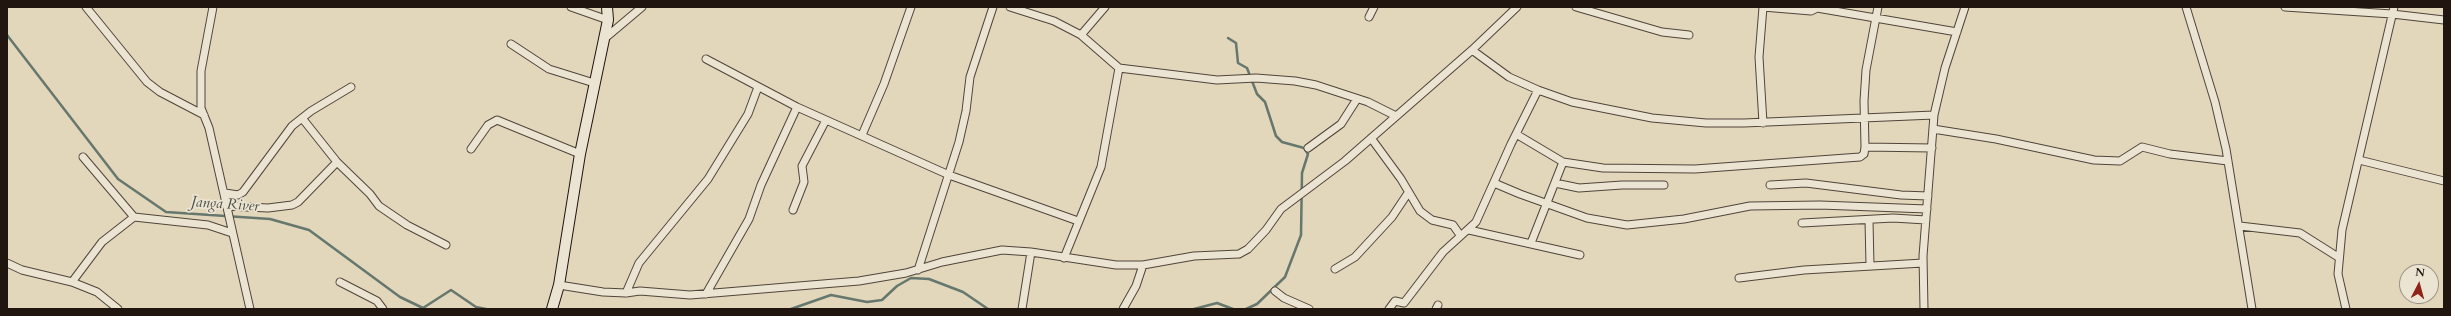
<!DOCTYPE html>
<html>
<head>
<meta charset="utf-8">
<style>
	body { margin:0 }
	#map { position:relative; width:2451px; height:316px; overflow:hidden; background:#e2d6bb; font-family:Cardo,serif }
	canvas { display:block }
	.frame { position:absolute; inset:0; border:8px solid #20150f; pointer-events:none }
	.north { position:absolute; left:2399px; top:264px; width:40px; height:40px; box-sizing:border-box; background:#ece4d3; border:1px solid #9a9185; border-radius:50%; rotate:6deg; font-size:11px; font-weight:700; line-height:16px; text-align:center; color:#20150f }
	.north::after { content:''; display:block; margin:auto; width:14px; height:18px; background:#8f2418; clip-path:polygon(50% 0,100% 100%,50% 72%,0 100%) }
</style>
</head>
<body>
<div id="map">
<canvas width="2451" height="316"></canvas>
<div class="frame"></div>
<div class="north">N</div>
</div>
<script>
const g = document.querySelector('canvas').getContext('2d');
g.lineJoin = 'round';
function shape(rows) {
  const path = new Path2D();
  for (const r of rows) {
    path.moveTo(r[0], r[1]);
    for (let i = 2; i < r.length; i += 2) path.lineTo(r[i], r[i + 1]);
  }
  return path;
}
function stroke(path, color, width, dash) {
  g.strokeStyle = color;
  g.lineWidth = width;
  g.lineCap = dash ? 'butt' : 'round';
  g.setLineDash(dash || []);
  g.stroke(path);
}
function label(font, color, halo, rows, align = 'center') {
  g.font = font + ' Cardo,serif';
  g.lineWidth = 3.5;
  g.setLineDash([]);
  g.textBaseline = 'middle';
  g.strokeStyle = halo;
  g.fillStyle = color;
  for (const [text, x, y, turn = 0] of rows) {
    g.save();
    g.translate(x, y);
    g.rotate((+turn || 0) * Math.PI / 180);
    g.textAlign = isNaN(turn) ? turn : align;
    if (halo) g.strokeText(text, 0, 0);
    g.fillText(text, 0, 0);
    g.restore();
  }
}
stroke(shape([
	[7,35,118,179,166,212,270,219,309,230,400,297,423,308,451,290,476,307,486,309],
	[1228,38,1236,43,1238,63,1247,68,1257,94,1265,102,1276,136,1282,142,1304,148,1308,154,1302,173,1301,235,1285,277,1257,304,1246,309],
	[791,309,831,295,867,302,882,300,897,286,911,278,929,279,963,292,988,309],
	[1194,309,1217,303,1233,309]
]), '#66776e', 2.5);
const street = shape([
	[86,7,147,82,160,92,204,115],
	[213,7,201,71,201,108,209,128,250,309],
	[571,7,608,20],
	[1010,7,1054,21,1081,35,1119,68,1217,80,1256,78,1295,81,1316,85,1368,102,1396,116],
	[1576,7,1662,32,1689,35],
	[1763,7,1811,11,1817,8,1957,32],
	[1763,7,1759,57,1763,123],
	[2186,7,2215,102,2226,149,2252,309],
	[2285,7,2392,14,2444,20],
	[1369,17,1374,7],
	[1081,35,1105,7],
	[604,39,642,7],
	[511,44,549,69,594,83],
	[1472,50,1509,77,1538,90,1572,102,1652,118,1706,123,1744,123,1934,115],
	[706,59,797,107,949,175,1078,221],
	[302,118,337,162,370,194,379,206,407,225,446,245],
	[1933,129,1996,139,2094,160,2120,161,2142,147,2170,154,2228,161],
	[1516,134,1563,162,1603,168,1695,169,1860,157,1864,154,1865,147,1864,101,1866,70,1878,7],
	[862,135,884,84,911,7],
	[1371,138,1401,179,1420,211,1432,220,1453,225,1460,235],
	[1865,147,1932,148],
	[1308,148,1341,124,1357,99],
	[471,149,488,125,497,120,580,154],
	[83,157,134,217],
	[2359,160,2444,181],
	[1494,183,1520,194,1587,218,1627,225,1684,219,1750,206,1820,205,1927,209],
	[1555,183,1579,188,1622,185,1664,185],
	[1770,185,1806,183,1901,195,1928,196],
	[225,193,238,195,243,192,292,126,311,111,351,87],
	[227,206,268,208,292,205,298,202,337,162],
	[793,210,804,182,802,166,826,120],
	[1869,220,1870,266],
	[1802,223,1893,218,1926,220],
	[2240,226,2300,233,2338,257],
	[1469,230,1580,255],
	[1531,243,1563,162],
	[1064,258,1101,167,1119,68],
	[7,263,22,270,72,282,97,292,118,309],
	[1335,269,1355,257,1392,217,1408,193],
	[918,270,959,142,966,111,970,77,993,7],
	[1739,278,1804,270,1923,263],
	[72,282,102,242,134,217,208,225,232,233],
	[340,282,377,301,383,309],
	[559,285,603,292,626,293,640,291,690,295,859,281,906,273,942,262,1002,250,1031,252,1116,265,1143,265,1194,256,1239,254,1248,249,1266,230,1281,209,1345,161,1472,50,1517,7],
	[1275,291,1284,298,1309,309],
	[626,293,639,263,708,179,748,114,758,87],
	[706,294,749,219,761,185,797,107],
	[1022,309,1031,252],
	[1123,309,1136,286,1143,265],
	[1389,309,1395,301,1404,303,1443,252,1476,222,1511,144,1538,90],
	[1436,309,1438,305],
	[1924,309,1923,256,1934,115,1945,68,1965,7],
	[2346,309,2338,274,2342,230,2394,7]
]);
const secondary = shape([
	[552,309,559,285,580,154,608,20,607,7]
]);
stroke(street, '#50453a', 9);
stroke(secondary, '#20150f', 12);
stroke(street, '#ece4d3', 7);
stroke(secondary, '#ece4d3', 10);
label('italic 15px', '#494e47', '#ece4d3', [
	["Janga River",225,205,4]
]);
</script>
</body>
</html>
